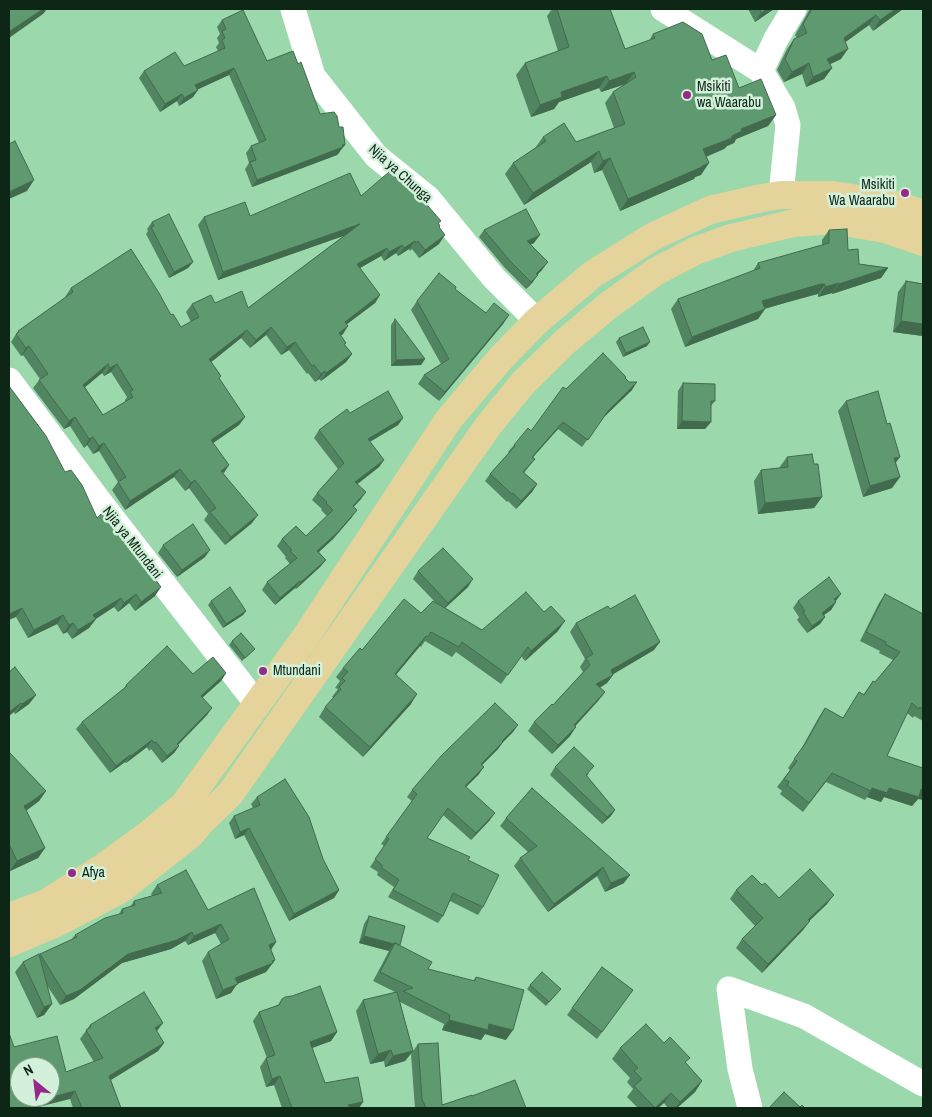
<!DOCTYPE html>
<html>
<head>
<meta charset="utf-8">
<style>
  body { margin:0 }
  #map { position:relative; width:932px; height:1117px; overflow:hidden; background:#9bd8ac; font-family:"Archivo Narrow",sans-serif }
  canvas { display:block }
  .frame { position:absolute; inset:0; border:10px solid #0d2616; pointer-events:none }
  .north { position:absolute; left:10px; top:1057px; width:50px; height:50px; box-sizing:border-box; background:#d3f1da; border:1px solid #84a08c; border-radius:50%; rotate:331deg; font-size:14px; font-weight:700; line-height:20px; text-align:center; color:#0d2616 }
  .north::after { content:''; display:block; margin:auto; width:18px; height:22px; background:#952889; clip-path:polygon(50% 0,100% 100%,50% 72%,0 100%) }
</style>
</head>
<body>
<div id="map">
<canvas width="932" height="1117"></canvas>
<div class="frame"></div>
<div class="north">N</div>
</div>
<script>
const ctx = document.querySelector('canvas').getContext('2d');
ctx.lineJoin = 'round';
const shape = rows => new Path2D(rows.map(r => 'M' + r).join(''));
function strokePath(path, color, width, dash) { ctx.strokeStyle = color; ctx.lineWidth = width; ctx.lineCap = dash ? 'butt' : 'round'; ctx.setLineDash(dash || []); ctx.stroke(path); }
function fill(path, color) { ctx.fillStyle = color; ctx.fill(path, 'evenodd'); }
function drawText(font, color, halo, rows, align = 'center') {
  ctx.font = font + ' "Archivo Narrow",sans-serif'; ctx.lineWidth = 5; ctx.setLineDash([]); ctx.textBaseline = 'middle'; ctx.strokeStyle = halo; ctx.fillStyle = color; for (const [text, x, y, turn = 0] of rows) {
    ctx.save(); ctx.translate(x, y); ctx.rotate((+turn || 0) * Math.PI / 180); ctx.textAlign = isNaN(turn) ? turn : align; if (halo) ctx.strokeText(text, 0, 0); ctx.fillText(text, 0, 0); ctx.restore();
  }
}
strokePath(shape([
  [293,9,313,76,376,156,428,198,494,278,537,321],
  [663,9,761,71],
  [781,195,788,125,783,108,761,71,776,39,794,9],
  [9,380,100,502,257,704],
  [750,1108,740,1069,729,989,804,1016,923,1084]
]), '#fff', 25);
strokePath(shape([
  [9,917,46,903,102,868,149,834,184,805,305,638,449,419,501,358,537,321,593,274,654,236,710,210,762,198,781,195,833,195,897,205,923,214],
  [9,943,56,923,121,889,190,835,201,822,230,794,488,426,523,383,566,341,609,305,655,272,695,251,731,238,794,223,833,220,885,229,923,242]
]), '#e4d39a', 28);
fill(shape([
  [552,9,610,9,625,49,649,41,653,34,712,60,739,88,776,115,768,126,736,139,734,143,727,146,724,149,706,157,701,175,695,177,694,179,620,211,602,170,594,173,591,162,524,205,505,174,513,163,535,148,543,137,576,142,614,128,605,103,613,92,625,84,601,92,599,88,559,102,554,109,531,117,516,75,525,63,558,51,547,16],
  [748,9,774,9,755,22],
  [810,9,903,9,873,31,869,25,845,42,841,59,830,64,832,68,824,79,806,87,802,74,784,82,777,70,787,49,794,39,797,38,795,35,806,16,808,12],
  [222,20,267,61,298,64,320,114,340,152,337,155,252,187,245,169,249,163,246,153,251,146,259,143,229,75,198,89,193,97,179,106,177,101,160,112,139,78,144,71,184,66,218,51,216,47,219,43,217,38,220,34,217,27],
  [361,196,439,224,440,226,439,228,439,244,419,258,412,249,410,251,409,249,398,256,396,253,384,261,381,256,360,268,380,295,375,303,347,324,343,334,341,335,345,345,352,354,346,362,321,381,319,379,315,382,308,373,307,374,289,350,281,355,266,335,250,348,241,338,211,362,219,378,245,417,239,425,213,443,223,473,252,523,225,545,204,520,208,514,189,488,185,491,174,477,125,510,112,490,118,482,99,451,93,454,87,445,84,448,70,426,64,429,33,388,40,379,23,355,21,356,11,342,18,331,66,298,65,297,71,288,171,315,181,327,191,322,186,312,192,304,215,303,248,308,345,235,218,280,198,225,204,217,250,216],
  [111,372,127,397,125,400,125,402,103,415,85,387,102,373,104,376],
  [152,222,193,262,188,268,169,278,146,234,148,231,147,229],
  [484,230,534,243,530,245,542,270,537,275,532,283,526,289,505,268,479,237],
  [829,230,848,250,859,264,888,268,881,278,832,294,832,293,818,297,818,294,814,294,765,309,758,319,685,347,671,309,678,299,753,271,758,263,822,245,822,240],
  [906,281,923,284,923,336,893,332,898,292],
  [455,289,486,313,509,315,503,324,439,401,418,384,424,375,441,364,411,310,417,301],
  [395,319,425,359,421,365,391,366,391,325],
  [619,338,647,346,623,357,616,342],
  [625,378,632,390,603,418,582,447,558,429,533,457,535,459,524,473,537,484,532,492,516,509,508,501,507,502,485,481,490,474,509,453,508,452,514,445,531,431,566,389],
  [683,383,715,401,711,406,711,422,705,429,677,429,678,391],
  [846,401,896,463,900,477,892,488,863,497,838,411],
  [350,413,403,418,398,425,370,442,384,460,379,467,357,484,361,499,354,506,352,517,333,539,319,552,326,560,320,567,296,589,295,588,275,605,262,590,267,582,290,564,285,558,286,557,277,546,282,539,306,536,327,516,321,510,322,509,312,500,317,493,338,469,314,438,319,430],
  [787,457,814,464,822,497,814,508,758,514,754,481,761,470,779,468],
  [65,472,97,518,155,596,135,611,129,603,118,612,114,607,96,619,89,628,72,639,67,632,63,634,57,624,28,638,16,617],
  [163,545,205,557,177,577,158,553],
  [418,571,468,587,445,608,482,630,558,631,525,661,521,656,501,684,456,652,452,657,425,641,421,647,420,646,396,675,411,704,363,757,319,717,325,707,334,698,332,697,338,689,335,688,340,681,336,677,343,668,362,650,421,613,437,604,413,579],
  [885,594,923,614,923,721,914,716,913,718,907,713,887,756,918,799,912,806,884,797,881,802,867,797,865,800,826,782,803,812,780,794,782,791,777,787,790,770,788,768,800,751,819,717,825,708,843,718,859,692,864,694,873,681,875,682,893,660,879,653,880,651,860,641,879,603],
  [211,601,246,611,243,615,223,628,208,605],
  [798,601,836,601,836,602,831,610,824,615,825,617,820,624,807,633,797,620,799,617,793,608],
  [610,609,654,650,613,674,613,675,607,683,600,688,605,692,598,701,575,726,570,736,552,754,528,731,534,722,553,705,583,672,580,667,585,659,570,632,576,623],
  [232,641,255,649,252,652,242,661,229,645],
  [9,672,36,695,29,704,15,714,14,712],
  [226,673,221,681,202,698,207,715,178,745,179,746,174,753,162,763,151,749,149,751,147,747,126,763,125,762,110,773,76,729,82,722,123,690,126,685,193,674],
  [513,732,503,742,498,749,482,765,479,774,466,787,490,820,471,840,443,815,427,838,468,860,483,907,478,915,450,901,443,916,438,923,388,897,394,887,377,875,378,872,370,867,384,846,381,844,412,801,407,797,412,790],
  [9,752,46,791,39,801,26,811,45,848,38,858,10,871,9,868],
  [555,767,589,773,587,776,615,810,610,817,602,824,550,775],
  [532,788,624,883,605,892,597,876,548,912,514,866,520,858,528,852,500,826,506,818],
  [257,797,323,859,339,890,334,898,289,921,244,835,235,839,229,823,234,816,253,808,251,804],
  [157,885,208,910,276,942,271,950,275,960,266,972,237,984,231,993,216,999,202,961,208,952,221,944,215,933,188,945,185,941,171,949,122,963,74,999,60,1005,46,984,52,1004,44,1015,37,1018,15,972,23,962,39,956,40,954,71,940,75,935,119,914,122,909,130,907,134,901,152,896,151,894],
  [762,885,779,898,827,904,809,921,803,930,762,973,736,948,742,939,755,926,730,899,736,890],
  [369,916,400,946,428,969,473,981,476,977,506,1040,485,1034,481,1040,442,1030,444,1024,400,1002,413,1051,405,1061,385,1067,384,1061,370,1064,356,1011,363,1000,395,992,373,981,389,951,359,943,364,924],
  [602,967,633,990,597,1039,567,1015],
  [530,985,561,989,546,1006,527,989],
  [282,999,337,1032,331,1041,312,1048,325,1083,363,1102,359,1108,282,1108,274,1085,266,1087,260,1067,266,1058,267,1058,253,1021,259,1012,278,1005],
  [90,1025,157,1032,164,1043,158,1051,111,1080,121,1108,73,1108,70,1099,14,1047,66,1072,94,1062,80,1039],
  [664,1043,686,1063,702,1081,695,1092,677,1108,668,1108,664,1103,658,1108,638,1108,627,1097,633,1089,627,1082,630,1078,612,1059,620,1048],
  [418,1044,442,1105,472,1096,526,1108,415,1108,411,1054]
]), '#518460');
fill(shape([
  [43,9,47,9,43,14,9,38,9,33,10,31],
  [767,9,774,9,755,22,761,13],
  [896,9,903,9,873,31,880,20],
  [876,15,869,25,836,49,844,38],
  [848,49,841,59,820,69,827,59],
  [809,63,802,74,784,82,792,72],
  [234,68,229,75,190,93,195,85],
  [832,68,824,79,806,87,813,77],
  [634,72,626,84,601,92,609,81],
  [607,76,599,88,559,102,554,109,531,117,540,105,561,92],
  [198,90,193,97,179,106,184,98],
  [182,94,177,101,160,112,165,104],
  [776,115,768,126,736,139,734,143,727,146,724,149,695,161,703,149,732,136,741,129],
  [342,145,345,145,337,155,252,187,257,180],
  [599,151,591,162,524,205,533,193],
  [610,158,602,170,594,173,603,161],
  [709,163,701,175,695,177,694,179,620,211,628,199],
  [34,180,27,191,9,199,9,192],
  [360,224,355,232,218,280,223,272],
  [445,235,439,244,419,258,425,250],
  [540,235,534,243,522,249,527,241],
  [415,241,409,249,398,256,404,248],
  [402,245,396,253,384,261,389,252],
  [387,248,381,256,351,273,357,264],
  [193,262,188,268,169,278,174,272],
  [548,262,542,270,531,281,536,274],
  [888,268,881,278,832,294,839,284],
  [538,275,532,283,526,289,531,282],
  [839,283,832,293,818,297,825,287],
  [821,284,825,284,818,294,755,311,762,301],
  [380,295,375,303,339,330,345,322],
  [765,309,758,319,685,347,692,337],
  [509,315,503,324,439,401,445,392],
  [901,321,923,324,923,336,893,332],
  [348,326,343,334,333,341,339,333],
  [271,327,266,335,250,348,256,340],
  [247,330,241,338,204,368,209,359],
  [295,342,289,350,281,355,287,347],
  [650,342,647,346,623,357,626,353],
  [29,346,23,355,21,356,26,348],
  [352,354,346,362,321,381,326,373],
  [425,359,421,365,391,366,396,360],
  [108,364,102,373,78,393,83,385],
  [117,364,111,372,104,376,110,368],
  [325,371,319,379,315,382,321,374],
  [637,382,632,390,603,418,608,411],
  [75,417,70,426,64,429,69,421],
  [245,417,239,425,206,448,211,440],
  [403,418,398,425,362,446,368,439],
  [682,421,711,422,705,429,677,429],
  [563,422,558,429,527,464,532,457],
  [93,437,87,445,84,448,89,439],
  [104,443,99,451,93,454,99,446],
  [900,457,892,468,894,458],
  [384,460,379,467,350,490,355,482],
  [229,465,224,473,221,471],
  [180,469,174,477,125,510,130,501],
  [900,477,892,488,863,497,870,486],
  [195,480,189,488,185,491,191,483],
  [537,484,532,492,516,509,521,501],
  [366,492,361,499,348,513,353,506],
  [822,497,814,508,758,514,765,503],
  [357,510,352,517,333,539,312,558,317,551],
  [258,515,252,523,225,545,231,537],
  [210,550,205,557,177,577,182,570],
  [326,560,320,567,296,589,301,582],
  [473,579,468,587,443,610,448,603],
  [300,581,295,588,275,605,280,598],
  [161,587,155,596,135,611,141,602],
  [136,594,129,603,118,612,124,603],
  [841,594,836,601,834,599],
  [121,598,114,607,87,624,93,615],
  [836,602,831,610,817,620,822,613],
  [22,608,16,617,9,620,9,614],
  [246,611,243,615,223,628,226,624],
  [63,615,57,624,28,638,34,630],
  [825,617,820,624,807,633,812,626],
  [96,619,89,628,72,639,78,630],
  [565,621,558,631,525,661,531,651],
  [73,623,67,632,63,634,69,625],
  [426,636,420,646,388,684,395,674],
  [660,642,654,650,605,679,611,670],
  [226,673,221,681,195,704,201,696],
  [613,675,607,683,590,693,596,684],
  [605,692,598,701,568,734,574,725],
  [417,694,411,704,363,757,370,747],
  [36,695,29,704,15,714,22,704],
  [21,703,14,712,9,716,9,712],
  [212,708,207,715,172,751,177,744],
  [518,725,513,732,497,748,502,741],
  [576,727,570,736,552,754,558,745],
  [152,740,147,747,126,763,131,756],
  [503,742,498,749,476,771,481,764],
  [179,746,174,753,162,763,167,756],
  [130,755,125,762,110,773,116,766],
  [484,767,479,774,460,793,465,786],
  [872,788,889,788,921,789,923,790,923,800,918,799,912,806,884,797,881,802,867,797],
  [46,791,39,801,24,812,24,806],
  [615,810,610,817,602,824,607,817],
  [495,813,490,820,471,840,476,833],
  [249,828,244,835,235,839,240,832],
  [45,848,38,858,10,871,17,861],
  [603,867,597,876,548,912,554,904],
  [630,875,624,883,605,892,611,883],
  [339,890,334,898,289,921,294,914],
  [834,895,827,904,801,929,808,920],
  [810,921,803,930,762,973,768,964],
  [221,924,215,933,188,945,194,936],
  [192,932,185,941,171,949,122,963,74,999,60,1005,66,996,128,954],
  [364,936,394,944,389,951,359,943],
  [276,942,270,951,269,945],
  [275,960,266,972,237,984,231,993,216,999,223,990,235,978],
  [52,1004,44,1015,37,1018,44,1007],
  [449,1020,489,1024,513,1030,506,1040,485,1034,481,1040,442,1030],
  [163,1023,157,1031,149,1037,155,1028],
  [337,1032,331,1041,304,1051,310,1042],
  [164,1043,158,1051,104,1084,109,1076],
  [391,1050,384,1061,370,1064,378,1054],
  [413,1051,405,1061,385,1067,393,1056],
  [280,1076,274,1085,266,1087,272,1079],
  [702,1081,695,1092,677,1108,675,1108,680,1102],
  [75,1091,70,1099,34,1108,36,1101],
  [671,1093,664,1103,658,1108,655,1108],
  [363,1102,359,1108,346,1108,348,1105]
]), '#426b4e');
const building = shape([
  [9,9,43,9,10,31,9,29,9,9],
  [557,9,610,9,625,49,655,38,653,34,683,22,702,34,712,60,726,55,739,88,761,79,776,115,741,129,742,131,732,136,732,138,703,149,709,163,702,166,702,167,628,199,610,158,603,161,599,151,533,193,513,163,546,141,543,137,564,123,576,142,625,124,613,92,636,77,634,72,609,81,607,76,561,92,562,97,540,105,525,63,569,47,557,9],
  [760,9,767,9,761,13,760,9],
  [812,9,896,9,880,20,876,15,844,38,848,49,827,59,832,68,813,77,809,63,792,72,785,59,794,39,807,33,803,24,812,9],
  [243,10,267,61,293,51,298,64,301,62,320,114,334,112,337,116,339,127,343,127,345,145,342,145,343,147,257,180,250,162,256,160,251,146,266,140,234,68,195,85,198,90,184,98,182,94,165,104,144,71,175,52,184,66,225,48,222,40,225,38,222,31,226,29,222,20,243,10],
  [15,141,34,180,9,192,9,144,15,141],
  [389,172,421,198,441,221,438,223,440,226,439,227,445,235,425,250,418,241,416,243,415,241,404,248,402,245,389,252,387,248,357,264,380,295,345,322,348,326,339,333,346,343,344,344,352,354,326,373,325,371,321,374,314,365,312,366,295,342,287,347,271,327,256,340,247,330,209,359,221,376,219,378,245,417,211,440,229,465,221,471,258,515,231,537,210,512,216,508,195,480,191,483,180,469,130,501,118,482,126,477,104,443,99,446,93,437,89,439,75,417,69,421,39,380,48,374,29,346,26,348,16,334,19,332,18,331,73,292,71,288,131,249,159,293,171,315,173,314,181,327,199,317,192,304,211,295,215,303,242,291,248,308,360,224,223,272,204,217,245,202,250,216,350,173,361,196,389,172],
  [108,364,110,368,117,364,133,390,130,392,133,397,103,415,83,385,108,364],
  [526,209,540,235,527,241,548,262,536,274,538,275,531,282,510,261,484,230,526,209],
  [169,214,193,262,174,272,151,227,154,226,152,222,169,214],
  [847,229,848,250,858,249,859,264,888,268,839,284,839,283,825,287,825,284,821,284,762,301,765,309,692,337,678,299,760,268,758,263,829,243,829,230,847,229],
  [439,273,456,287,455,289,486,313,494,303,509,315,445,392,424,375,449,359,417,301,439,273],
  [906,281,923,284,923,324,901,321,906,281],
  [395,319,425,359,396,360,395,319],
  [643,327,650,342,626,353,619,338,643,327],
  [603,353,626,377,625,378,629,382,637,382,608,411,588,440,563,422,532,457,535,459,523,472,537,484,521,501,513,493,512,494,490,474,515,446,514,445,528,428,531,431,563,387,566,389,603,353],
  [683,383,715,384,715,401,711,401,711,422,682,421,683,383],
  [9,386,46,436,65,472,71,470,82,485,97,518,103,512,161,587,141,602,136,594,124,603,121,598,93,615,96,619,78,630,73,623,69,625,63,615,34,630,22,608,9,614,9,386],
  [388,391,403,418,368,439,384,460,355,482,366,492,353,506,357,510,338,532,317,551,326,560,301,582,300,581,280,598,267,582,297,558,290,551,292,550,282,539,296,526,306,536,333,510,326,503,327,502,317,493,344,463,319,430,347,409,350,413,388,391],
  [878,391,887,424,890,423,900,457,894,458,900,477,870,486,846,401,878,391],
  [812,454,814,464,818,464,822,497,765,503,761,470,788,467,787,457,812,454],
  [193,524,210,550,182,570,163,545,193,524],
  [443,548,473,579,448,603,418,571,443,548],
  [829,577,841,594,834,599,836,602,822,613,825,617,812,626,803,612,805,611,798,601,829,577],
  [230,587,246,611,226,624,211,601,230,587],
  [526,592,544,612,551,606,565,621,531,651,528,647,508,675,462,642,459,647,431,632,428,637,426,636,395,674,417,694,370,747,325,707,341,689,339,687,345,681,342,678,348,672,343,668,360,648,362,650,404,599,421,613,433,601,482,630,526,592],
  [885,594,923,614,923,709,920,707,919,709,912,703,887,756,923,768,923,790,921,789,919,797,889,788,887,793,872,788,871,791,832,773,809,803,787,785,789,782,784,779,797,761,794,759,805,744,825,708,843,718,859,692,864,695,873,681,875,682,900,652,885,644,886,642,866,632,885,594],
  [635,595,660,642,611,670,613,675,596,684,605,692,574,725,576,727,558,745,534,722,552,704,553,705,590,665,586,658,593,654,576,623,608,606,610,609,635,595],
  [241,633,255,649,245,658,232,641,241,633],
  [167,646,193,674,213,657,226,673,201,696,212,708,177,744,179,746,167,756,156,742,154,743,152,740,131,756,130,755,116,766,82,722,127,686,126,685,167,646],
  [15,667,36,695,22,704,21,703,9,712,9,672,15,667],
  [495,703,518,725,502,741,503,742,481,764,484,767,465,786,495,813,476,833,448,808,427,838,470,857,468,860,499,875,483,907,453,893,443,916,393,890,399,880,382,868,382,865,375,859,389,839,386,837,417,794,412,790,441,756,495,703],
  [574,747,594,766,586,775,615,810,607,817,555,767,574,747],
  [9,752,46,791,31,802,24,806,45,848,17,861,9,844,9,752],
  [285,779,309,817,323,859,339,890,294,914,249,828,240,832,234,816,260,805,257,797,285,779],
  [532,788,630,875,611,883,603,867,554,904,520,858,537,846,506,818,532,788],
  [810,869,834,895,808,920,810,921,768,964,742,939,763,918,736,890,752,875,762,885,765,883,779,898,810,869],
  [186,870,208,910,254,888,276,942,269,945,275,960,272,961,273,963,235,978,238,984,223,990,208,952,229,939,221,924,194,936,192,932,177,940,128,954,80,990,66,996,40,954,77,937,75,935,105,918,123,913,122,909,135,905,134,901,162,893,157,885,186,870],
  [369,916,405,926,400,945,395,943,394,944,364,936,369,916],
  [395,943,432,962,428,969,475,981,476,977,524,990,513,1030,489,1024,488,1030,449,1020,450,1015,403,991,413,988,380,972,395,943],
  [39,954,52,1004,44,1007,23,962,39,954],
  [602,967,633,990,602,1032,572,1008,602,967],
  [542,972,561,989,549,1002,530,985,542,972],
  [320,986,337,1032,310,1042,325,1083,358,1077,363,1102,348,1105,350,1108,292,1108,280,1076,272,1079,266,1058,275,1055,259,1012,279,1005,282,999,285,997,292,996,320,986],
  [144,992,163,1023,155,1028,164,1043,109,1076,121,1108,82,1108,75,1091,36,1101,38,1108,9,1108,9,1033,14,1047,57,1036,66,1072,103,1058,86,1030,91,1027,90,1025,144,992],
  [20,1067,50,1067,50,1097,20,1097,20,1067],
  [397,992,413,1051,393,1056,391,1050,378,1054,363,1000,397,992],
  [646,1024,664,1043,670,1037,690,1058,685,1062,702,1081,680,1102,671,1093,655,1108,634,1086,642,1079,634,1071,638,1068,620,1048,646,1024],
  [438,1043,442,1105,472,1095,472,1096,515,1080,526,1108,426,1108,422,1099,418,1044,438,1043],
  [784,1092,800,1107,802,1105,805,1108,769,1108,784,1092]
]);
fill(building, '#5e9970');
strokePath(building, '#426b4e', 1);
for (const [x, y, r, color] of [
  [687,95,5,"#952889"],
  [905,193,5,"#952889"],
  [263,671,5,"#952889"],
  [72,873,5,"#952889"]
]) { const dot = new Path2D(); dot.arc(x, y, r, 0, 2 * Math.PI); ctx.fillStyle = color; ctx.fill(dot); strokePath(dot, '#d3f1da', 2); }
drawText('14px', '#0d2616', '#d3f1da', [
  ["Msikiti",697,87],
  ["wa Waarabu",697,103],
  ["Msikiti",895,185,"right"],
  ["Wa Waarabu",895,201,"right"],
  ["Mtundani",273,671],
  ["Afya",82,873]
], 'left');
drawText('14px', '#0d2616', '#d3f1da', [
  ["Njia ya Chunga",400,174,42],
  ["Njia ya Mtundani",132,543,52]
]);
</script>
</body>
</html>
